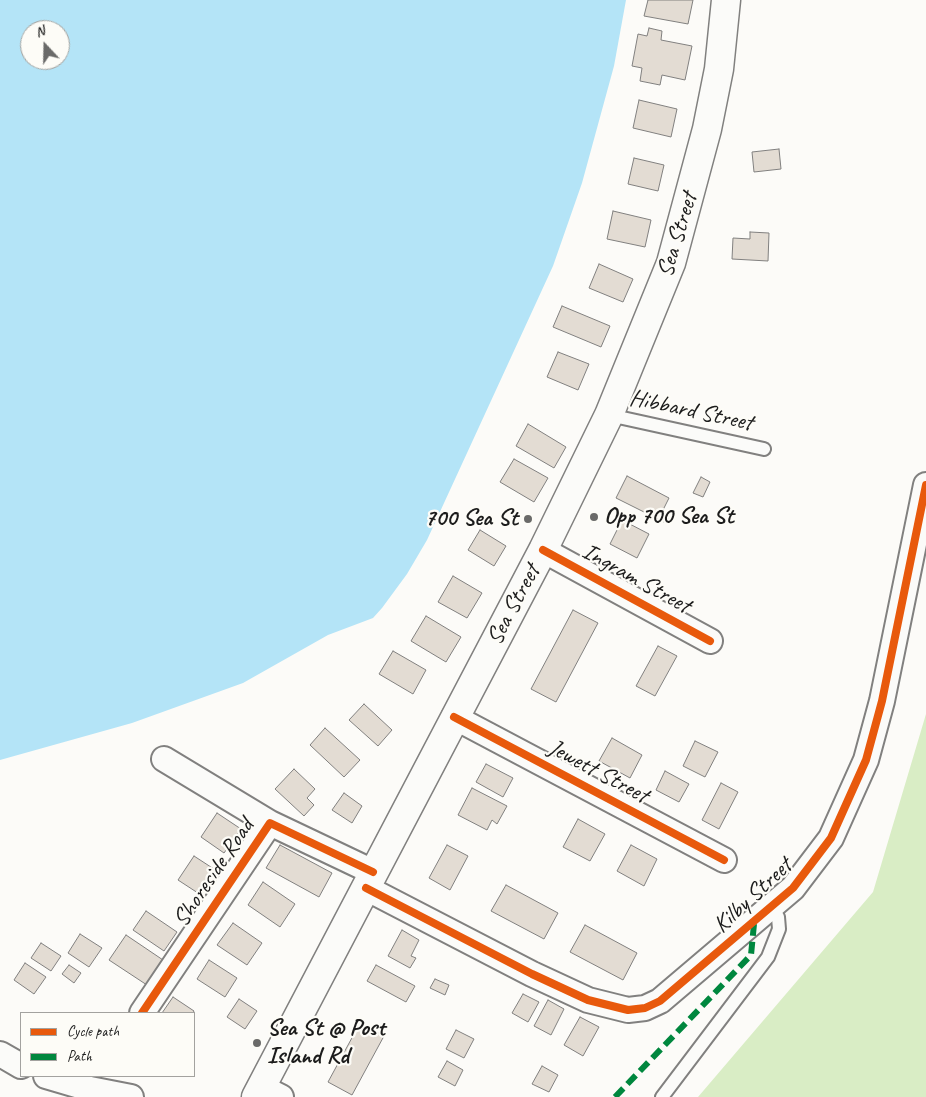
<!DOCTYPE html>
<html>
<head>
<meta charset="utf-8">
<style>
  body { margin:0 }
  #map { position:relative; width:926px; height:1097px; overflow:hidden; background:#fcfbf8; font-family:Caveat,sans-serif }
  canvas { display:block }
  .legend { position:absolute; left:20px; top:1012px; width:175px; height:65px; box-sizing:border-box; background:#fdfcf7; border:1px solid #a3a29f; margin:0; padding:6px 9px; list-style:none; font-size:15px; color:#1c1c1c }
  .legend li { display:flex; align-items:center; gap:10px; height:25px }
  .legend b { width:25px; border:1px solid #a3a29f }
  .north { position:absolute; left:20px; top:20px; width:50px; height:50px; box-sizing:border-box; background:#fdfcf7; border:1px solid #a3a29f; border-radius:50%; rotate:339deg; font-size:14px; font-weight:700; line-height:20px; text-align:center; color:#1c1c1c }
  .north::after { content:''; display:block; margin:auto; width:18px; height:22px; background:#6a6a69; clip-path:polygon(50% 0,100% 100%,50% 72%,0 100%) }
</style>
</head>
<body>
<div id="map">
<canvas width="926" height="1097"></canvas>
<ul class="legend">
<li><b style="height:6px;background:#e8590c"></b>Cycle path</li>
<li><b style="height:6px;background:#00873e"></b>Path</li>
</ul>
<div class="north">N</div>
</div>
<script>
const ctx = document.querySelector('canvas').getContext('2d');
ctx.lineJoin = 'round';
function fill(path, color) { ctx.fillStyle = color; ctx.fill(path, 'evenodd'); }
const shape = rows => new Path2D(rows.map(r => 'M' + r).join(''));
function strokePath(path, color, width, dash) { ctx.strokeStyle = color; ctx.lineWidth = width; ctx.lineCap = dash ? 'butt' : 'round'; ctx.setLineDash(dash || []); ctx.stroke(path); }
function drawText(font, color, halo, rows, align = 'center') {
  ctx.font = font + ' Caveat,sans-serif'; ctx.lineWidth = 4.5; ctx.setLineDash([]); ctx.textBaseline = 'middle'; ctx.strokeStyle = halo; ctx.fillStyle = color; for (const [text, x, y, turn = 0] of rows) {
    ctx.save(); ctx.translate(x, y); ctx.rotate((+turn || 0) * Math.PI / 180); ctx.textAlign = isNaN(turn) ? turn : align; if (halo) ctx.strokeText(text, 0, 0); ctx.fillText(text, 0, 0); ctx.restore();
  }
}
fill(shape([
  [926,714,926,1097,698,1097,873,892]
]), '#d9edc5');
fill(shape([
  [0,0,626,0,614,66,582,183,553,266,427,540,407,574,382,608,373,618,328,635,243,683,132,723,0,760],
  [30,30,60,30,60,60,30,60]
]), '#b4e4f7');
const building = shape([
  [648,0,693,0,688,24,644,16,648,0],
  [649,28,662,31,661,40,692,46,685,80,662,75,660,85,640,81,642,68,632,66,638,34,647,36,649,28],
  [639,100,677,109,671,137,633,128,639,100],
  [779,149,781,169,754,172,752,152,779,149],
  [634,158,664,165,658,191,628,184,634,158],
  [613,211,651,220,645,247,607,239,613,211],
  [750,232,769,233,768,261,732,259,733,238,750,239,750,232],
  [599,264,633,279,623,302,589,288,599,264],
  [562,306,610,326,601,347,553,327,562,306],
  [558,352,589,364,578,390,547,377,558,352],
  [528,424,566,447,554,468,516,446,528,424],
  [514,459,548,478,534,502,500,482,514,459],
  [627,476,669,498,663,510,670,514,666,523,616,498,627,476],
  [701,477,710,482,703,497,693,493,701,477],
  [622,520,649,534,637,558,610,544,622,520],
  [480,530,506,546,494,566,468,550,480,530],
  [453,576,482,593,467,618,438,602,453,576],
  [573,610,598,623,556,702,531,689,573,610],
  [426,616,461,637,446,662,411,641,426,616],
  [658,646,677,656,655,696,636,686,658,646],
  [393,651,426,670,413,694,379,674,393,651],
  [364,704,392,730,378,746,349,720,364,704],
  [325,728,360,760,344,777,310,745,325,728],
  [612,738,642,755,630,778,599,761,612,738],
  [695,741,718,752,705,777,683,766,695,741],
  [486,764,513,778,503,797,476,782,486,764],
  [294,769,315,789,307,798,314,805,304,816,275,789,294,769],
  [665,771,689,784,679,802,656,790,665,771],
  [721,783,738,792,719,829,702,820,721,783],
  [472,788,507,806,497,824,492,820,487,830,458,815,472,788],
  [344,793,362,806,352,823,332,810,344,793],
  [217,813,241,829,224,853,201,837,217,813],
  [578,819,605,834,590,861,563,847,578,819],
  [280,845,332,873,319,897,266,868,280,845],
  [447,845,468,856,450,890,429,878,447,845],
  [631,845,657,859,644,886,617,871,631,845],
  [194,856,217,871,201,895,178,880,194,856],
  [263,882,295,904,280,927,248,905,263,882],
  [506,885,558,913,544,939,491,911,506,885],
  [146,911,177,932,164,951,133,930,146,911],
  [233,923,262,943,247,965,217,945,233,923],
  [585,925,637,953,623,980,570,952,585,925],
  [402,930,419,940,411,956,416,958,410,968,388,956,402,930],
  [80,934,102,948,89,967,68,953,80,934],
  [126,935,166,962,150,987,109,960,126,935],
  [41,943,61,956,51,971,31,958,41,943],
  [209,960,237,978,225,997,197,979,209,960],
  [25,963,46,977,34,994,14,980,25,963],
  [69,965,81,973,74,983,62,974,69,965],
  [376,965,415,986,406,1002,367,981,376,965],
  [435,979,449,985,445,995,430,988,435,979],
  [523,994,539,1002,528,1022,512,1013,523,994],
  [173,997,194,1011,193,1013,162,1013,173,997],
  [239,999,257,1011,245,1029,227,1017,239,999],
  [548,1000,564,1009,551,1035,534,1026,548,1000],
  [580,1017,599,1027,583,1056,564,1045,580,1017],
  [360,1023,384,1036,352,1095,328,1082,360,1023],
  [456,1030,474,1039,464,1058,446,1049,456,1030],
  [447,1061,463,1070,455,1086,438,1077,447,1061],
  [542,1066,558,1075,549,1092,532,1084,542,1066]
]);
fill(building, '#e3dcd3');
strokePath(building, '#81807f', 1);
const lane = shape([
  [609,415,764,449],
  [662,1097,768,957,779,929,778,917,772,907]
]);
const street = shape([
  [543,550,710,641],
  [454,717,724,860],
  [164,759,270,823],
  [366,888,532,974,588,1000,628,1010,645,1008,660,1001,793,888,831,838,866,760,882,701,926,485],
  [142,1013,270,823,373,872],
  [0,1054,21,1066],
  [46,1076,90,1089,131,1097],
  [261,1087,281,1097]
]);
const secondary = shape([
  [256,1097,543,550,609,415,671,263,707,129,719,69,726,0]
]);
strokePath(lane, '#81807f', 16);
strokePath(street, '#81807f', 28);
strokePath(secondary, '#81807f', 31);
strokePath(lane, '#fbfbf9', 12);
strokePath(street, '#fbfbf9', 24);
strokePath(secondary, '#fbfbf9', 28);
strokePath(shape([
  [615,1097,751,955,754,924]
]), '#00873e', 6, [12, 6]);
strokePath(shape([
  [543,550,710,641],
  [454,717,724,860],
  [366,888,532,974,588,1000,628,1010,645,1008,660,1001,793,888,831,838,866,760,882,701,926,485],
  [142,1013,270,823,373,872]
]), '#e8590c', 8);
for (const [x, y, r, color] of [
  [594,517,5,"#6a6a69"],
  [528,519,5,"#6a6a69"],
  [257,1043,5,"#6a6a69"]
]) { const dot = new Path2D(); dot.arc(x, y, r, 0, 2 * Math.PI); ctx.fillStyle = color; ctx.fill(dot); strokePath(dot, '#fdfcf7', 2); }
drawText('24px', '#1c1c1c', '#fdfcf7', [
  ["Sea Street",678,235,-73],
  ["Hibbard Street",691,411,12],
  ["Ingram Street",636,579,29],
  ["Sea Street",514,605,-62],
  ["Jewett Street",598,772,28],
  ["Shoreside Road",214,873,-56],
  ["Kilby Street",753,896,-43]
]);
drawText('bold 24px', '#1c1c1c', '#fdfcf7', [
  ["Opp 700 Sea St",604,517],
  ["700 Sea St",518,519,"right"],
  ["Sea St @ Post",267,1029],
  ["Island Rd",267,1057]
], 'left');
</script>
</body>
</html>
